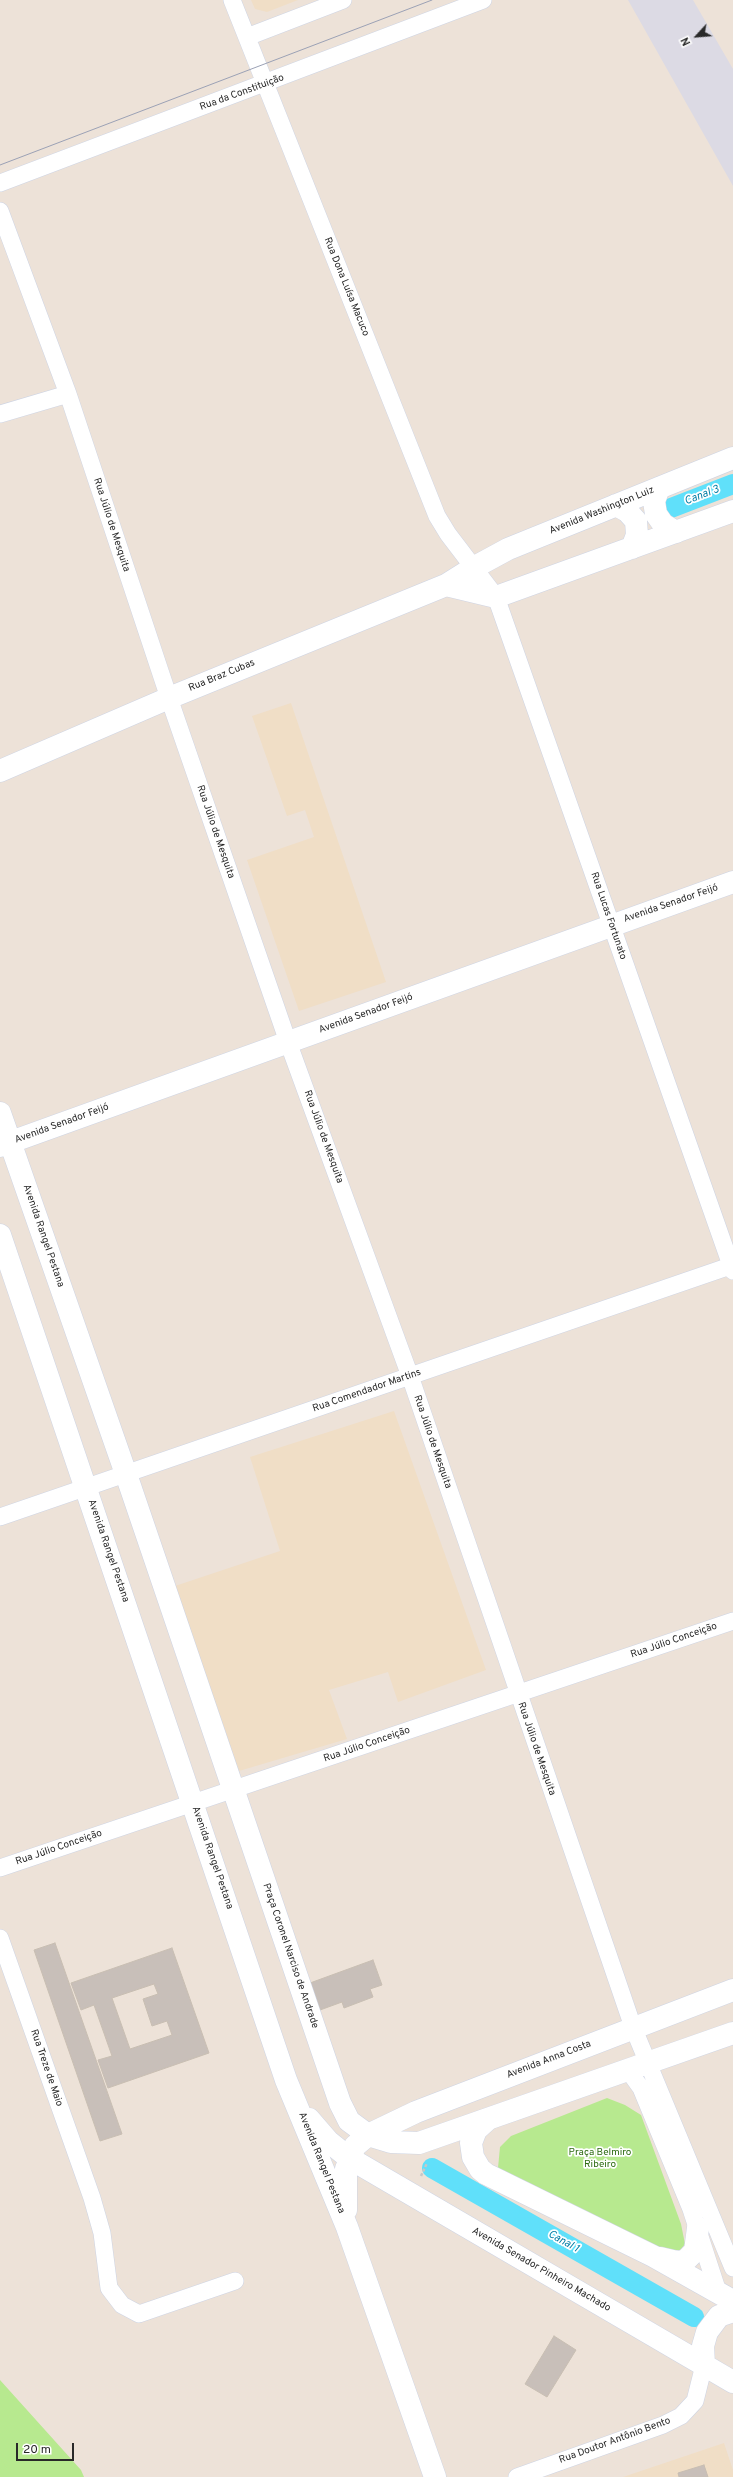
<!DOCTYPE html>
<html>
<head>
<meta charset="utf-8">
<style>
  body { margin:0 }
  #map { position:relative; width:733px; height:2477px; overflow:hidden; background:#ede2d8; font-family:Overpass,sans-serif }
  canvas { display:block }
  .north { position:absolute; left:677px; top:16px; width:40px; height:40px; -webkit-text-stroke:3px #fff; paint-order:stroke; rotate:244deg; font-size:11px; font-weight:700; line-height:16px; text-align:center; color:#292929 }
  .north::after { content:''; display:block; margin:auto; width:14px; height:18px; background:#292929; clip-path:polygon(50% 0,100% 100%,50% 72%,0 100%) }
  .scale { position:absolute; left:16px; top:2443px; width:58px; height:18px; box-sizing:border-box; border:2px solid #292929; border-top:0; padding-left:5px; font-size:12px; line-height:14px; white-space:nowrap; color:#292929; -webkit-text-stroke:3px #fff; paint-order:stroke }
</style>
</head>
<body>
<div id="map">
<canvas width="733" height="2477"></canvas>
<div class="north">N</div>
<div class="scale">20 m</div>
</div>
<script>
const ctx = document.querySelector('canvas').getContext('2d');
ctx.lineJoin = 'round';
function fill(path, color) { ctx.fillStyle = color; ctx.fill(path, 'evenodd'); }
const shape = rows => new Path2D(rows.map(r => 'M' + r).join(''));
function strokePath(path, color, width, dash) { ctx.strokeStyle = color; ctx.lineWidth = width; ctx.lineCap = dash ? 'butt' : 'round'; ctx.setLineDash(dash || []); ctx.stroke(path); }
function drawText(font, color, halo, rows, align = 'center') {
  ctx.font = font + ' Overpass,sans-serif'; ctx.lineWidth = 3.5; ctx.setLineDash([]); ctx.textBaseline = 'middle'; ctx.strokeStyle = halo; ctx.fillStyle = color; for (const [text, x, y, turn = 0] of rows) {
    ctx.save(); ctx.translate(x, y); ctx.rotate((+turn || 0) * Math.PI / 180); ctx.textAlign = isNaN(turn) ? turn : align; if (halo) ctx.strokeText(text, 0, 0); ctx.fillText(text, 0, 0); ctx.restore();
  }
}
fill(shape([
  [628,0,693,0,733,69,733,186]
]), '#dcdae4');
fill(shape([
  [251,0,298,0,267,12,255,9],
  [291,703,386,982,299,1011,247,860,314,837,305,810,287,816,252,716],
  [394,1411,486,1670,398,1702,388,1672,329,1690,347,1739,239,1771,175,1586,280,1551,250,1457],
  [724,2443,733,2470,733,2477,623,2477]
]), '#f0dec6');
fill(shape([
  [607,2098,625,2105,641,2115,681,2224,685,2244,676,2256,498,2168,500,2147,511,2136],
  [0,2380,81,2470,84,2477,0,2477]
]), '#b7e98f');
strokePath(shape([
  [671,508,733,484],
  [432,2168,694,2317]
]), '#60e0fa', 20);
const building = shape([
  [55,1943,122,2134,100,2141,34,1950,55,1943],
  [172,1948,209,2053,108,2088,98,2060,112,2056,94,2005,81,2010,71,1983,172,1948],
  [154,1984,158,1994,143,1999,152,2026,167,2021,172,2035,130,2049,112,1998,154,1984],
  [373,1960,382,1985,370,1989,373,1997,344,2008,342,2002,320,2010,310,1983,373,1960],
  [554,2336,576,2350,547,2397,525,2384,554,2336],
  [704,2465,708,2477,679,2477,678,2473,704,2465]
]);
fill(building, '#c8bfb9');
strokePath(building, '#c8beb2', 1);
const minor = shape([
  [232,0,437,516,448,534,496,597,733,1271],
  [247,37,343,0],
  [0,183,483,0],
  [0,211,68,394,169,698,288,1042,410,1376,633,2027,733,2268],
  [0,414,68,394],
  [0,1517,733,1265],
  [0,1868,733,1621],
  [0,1938,92,2198,102,2233,109,2288,122,2305,139,2314,235,2281],
  [628,2070,641,2088,691,2209,718,2292],
  [517,2477,663,2425,681,2416,695,2401,704,2365]
]);
const secondary = shape([
  [659,488,654,501,656,514,663,524,676,532],
  [616,505,627,511,636,521,637,535,632,548],
  [446,585,496,597,733,511],
  [0,771,169,698,446,585,473,568,508,549,733,458],
  [0,1113,126,1474,340,2103,349,2121,368,2135,391,2142,419,2143,733,2033],
  [0,1146,733,882],
  [0,1235,286,2080,347,2227,435,2477],
  [309,2119,328,2141,349,2158,733,2382],
  [487,2120,476,2130,471,2143,473,2157,480,2169,486,2174,653,2256,733,2301],
  [346,2210,346,2169,355,2146,368,2135,416,2112,733,1990],
  [660,2258,677,2262,685,2261,695,2251,698,2228],
  [704,2365,703,2346,707,2332,719,2316,733,2311]
]);
strokePath(minor, '#ced4e3', 18);
strokePath(secondary, '#ced4e3', 23);
strokePath(shape([
  [421,2176,427,2163]
]), '#c7c7c7', 2.5, [3, 2]);
strokePath(minor, '#fff', 17);
strokePath(secondary, '#fff', 22);
strokePath(shape([
  [0,165,432,0]
]), '#9ba1b5', 1);
drawText('10px', '#292929', '#fff', [
  ["Rua da Constituição",242,93,-20],
  ["Rua Dona Luísa Macuco",346,287,68],
  ["Avenida Washington Luiz",602,511,-22],
  ["Rua Júlio de Mesquita",111,525,72],
  ["Rua Braz Cubas",222,676,-22],
  ["Rua Júlio de Mesquita",215,832,71],
  ["Avenida Senador Feijó",671,904,-19],
  ["Rua Lucas Fortunato",608,916,71],
  ["Avenida Senador Feijó",366,1014,-20],
  ["Avenida Senador Feijó",62,1124,-20],
  ["Rua Júlio de Mesquita",323,1137,70],
  ["Avenida Rangel Pestana",43,1236,71],
  ["Rua Comendador Martins",367,1391,-19],
  ["Rua Júlio de Mesquita",432,1442,71],
  ["Avenida Rangel Pestana",108,1551,71],
  ["Rua Júlio Conceição",674,1641,-19],
  ["Rua Júlio Conceição",367,1745,-19],
  ["Rua Júlio de Mesquita",536,1749,71],
  ["Rua Júlio Conceição",59,1848,-19],
  ["Avenida Rangel Pestana",212,1858,71],
  ["Praça Coronel Narciso de Andrade",290,1956,71],
  ["Avenida Anna Costa",549,2060,-21],
  ["Rua Treze de Maio",46,2068,71],
  ["Avenida Rangel Pestana",321,2163,68],
  ["Avenida Senador Pinheiro Machado",541,2270,30],
  ["Rua Doutor Antônio Bento",615,2441,-20]
]);
drawText('10px', '#2e6c12', '#fff', [
  ["Praça Belmiro",600,2153],
  ["Ribeiro",600,2165]
]);
drawText('italic 11px', '#007da5', '#fff', [
  ["Canal 3",702,496,-21],
  ["Canal 1",563,2242,29]
]);
</script>
</body>
</html>
